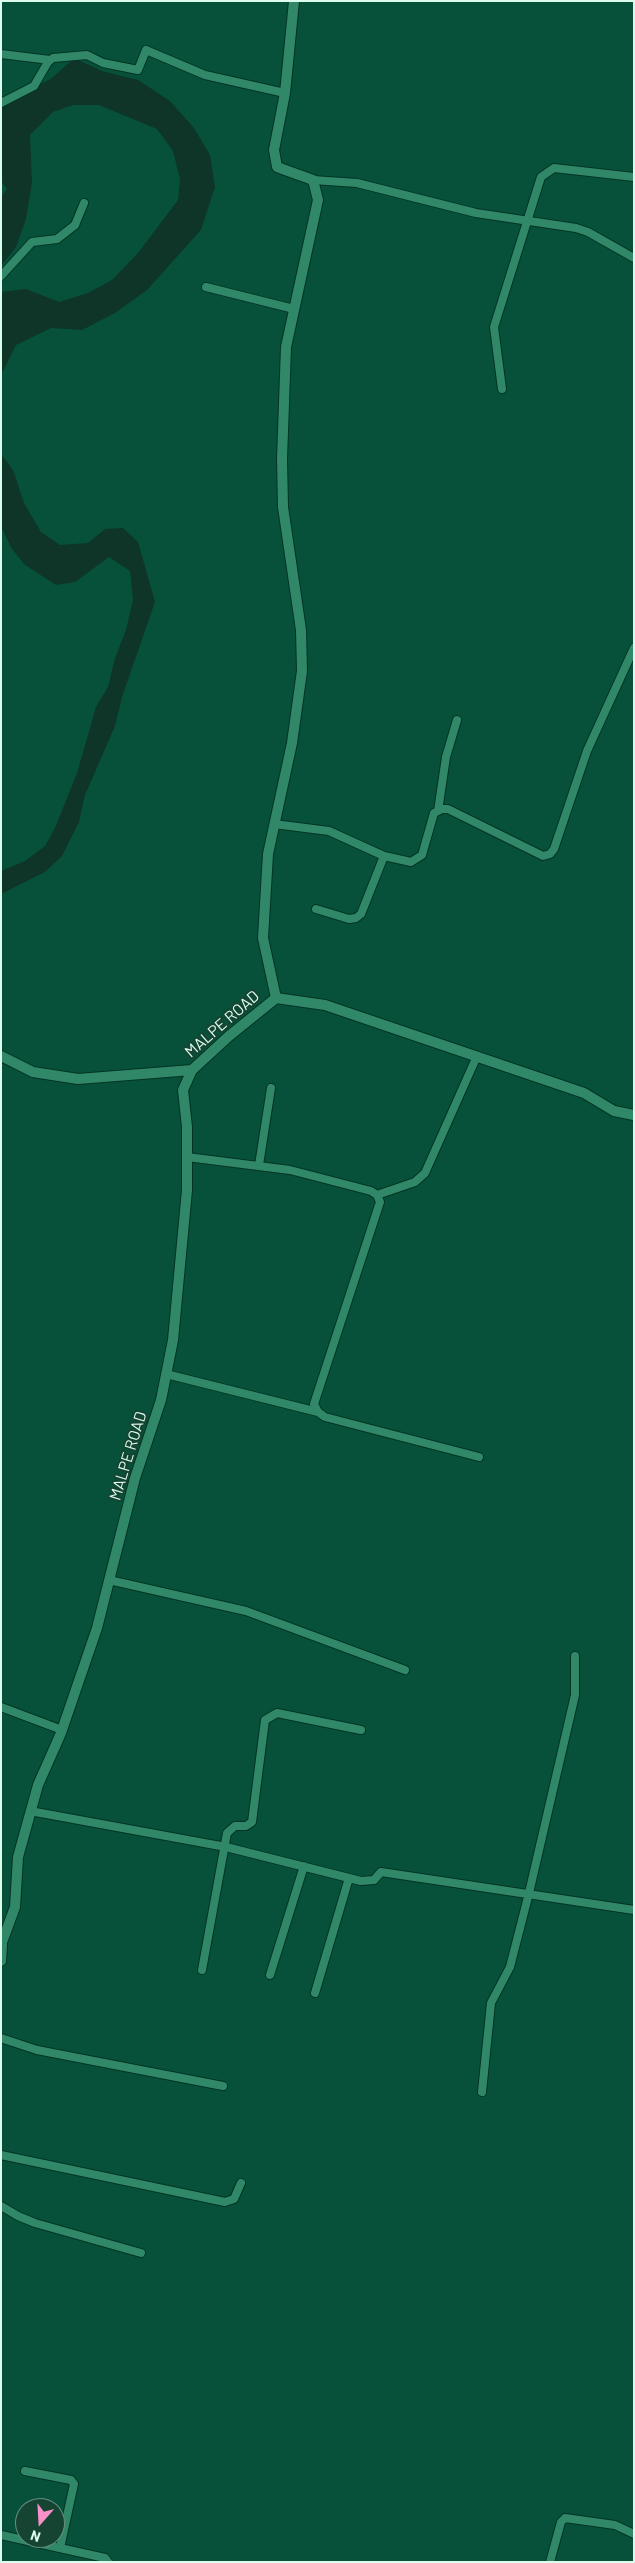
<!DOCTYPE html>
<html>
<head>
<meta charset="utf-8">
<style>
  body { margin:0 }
  #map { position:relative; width:635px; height:2563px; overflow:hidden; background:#07513b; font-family:Barlow,sans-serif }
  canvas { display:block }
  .frame { position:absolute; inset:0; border:2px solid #ddfdee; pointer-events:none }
  .north { position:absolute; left:15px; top:2498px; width:50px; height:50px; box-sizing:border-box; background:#164433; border:1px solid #668e7e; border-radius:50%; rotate:199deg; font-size:14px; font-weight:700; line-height:20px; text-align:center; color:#ddfdee }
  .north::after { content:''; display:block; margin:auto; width:18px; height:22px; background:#f890ca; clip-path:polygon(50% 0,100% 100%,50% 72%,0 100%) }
</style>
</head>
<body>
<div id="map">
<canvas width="635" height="2563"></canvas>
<div class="frame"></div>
<div class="north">N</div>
</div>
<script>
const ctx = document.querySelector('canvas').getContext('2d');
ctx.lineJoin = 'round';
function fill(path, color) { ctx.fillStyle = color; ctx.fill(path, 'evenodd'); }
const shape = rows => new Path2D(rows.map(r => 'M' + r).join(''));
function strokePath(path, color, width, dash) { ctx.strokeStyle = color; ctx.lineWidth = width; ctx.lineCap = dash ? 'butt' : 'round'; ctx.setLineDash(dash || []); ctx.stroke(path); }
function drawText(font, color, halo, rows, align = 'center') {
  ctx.font = font + ' Barlow,sans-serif'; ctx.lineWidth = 4; ctx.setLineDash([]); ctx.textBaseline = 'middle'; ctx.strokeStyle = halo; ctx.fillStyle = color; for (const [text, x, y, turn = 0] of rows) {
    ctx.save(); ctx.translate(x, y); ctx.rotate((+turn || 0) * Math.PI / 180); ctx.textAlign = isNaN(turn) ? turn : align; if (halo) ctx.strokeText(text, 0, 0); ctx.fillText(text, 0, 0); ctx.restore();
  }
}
fill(shape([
  [74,58,102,71,138,80,170,101,194,128,210,155,215,187,201,230,147,290,115,313,82,330,51,328,16,345,1,375,1,292,26,289,59,302,88,293,112,280,138,253,178,200,180,179,173,151,157,129,99,105,73,105,53,112,30,135,32,183,26,219,16,247,1,266,1,197,7,189,1,181,1,105,52,78],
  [1,454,13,470,24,503,41,532,60,545,88,543,105,529,123,528,138,542,155,602,122,697,115,726,85,795,79,822,62,856,45,872,1,894,1,871,25,861,45,846,55,828,77,773,96,707,108,687,115,658,126,630,133,600,130,571,109,557,75,582,56,585,25,565,12,549,1,527]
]), '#0e3527');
const minor = shape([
  [1,54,50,60],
  [1,103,34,86,48,62,53,58,87,55,103,63,138,70,146,50,205,75,285,93],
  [313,180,357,183,476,213,576,228,588,232,634,258],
  [1,276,32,242,57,239,75,225,84,203],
  [206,287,294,309],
  [502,389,494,327,541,177,554,168,634,177],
  [438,811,446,757,457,720],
  [274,824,329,831,384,856,411,862,422,855,434,813,442,809,448,809,543,856,550,854,554,849,587,751,634,648],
  [316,909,349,919,356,918,361,914,384,856],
  [187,1157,290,1170,371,1191,377,1195,380,1202,314,1404,318,1412,325,1417,479,1457],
  [259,1165,271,1088],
  [377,1195,415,1182,425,1173,477,1056],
  [166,1374,318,1412],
  [109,1580,246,1611,405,1670],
  [1,1707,62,1730],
  [30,1811,226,1847,361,1881,374,1880,381,1872,634,1910],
  [202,1970,227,1833,235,1826,246,1826,252,1822,265,1720,277,1713,361,1730],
  [270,1975,304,1866],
  [315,1993,349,1878],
  [1,2038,37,2050,223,2086],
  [482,2092,491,2003,510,1967,529,1893,575,1695,575,1656],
  [1,2155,225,2202,234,2199,241,2183],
  [1,2206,18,2216,35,2223,141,2253],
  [25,2471,71,2480,74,2484,60,2548],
  [1,2535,105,2558,108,2562],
  [550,2562,561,2522,565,2518,615,2525,634,2534]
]);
const tertiary = shape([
  [276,998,263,938,268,854,292,743,302,671,301,630,283,507,282,459,286,347,318,200,313,180,277,167,274,150,285,93,294,1],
  [276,998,325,1005,584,1093,614,1111,634,1115],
  [1,1056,33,1072,78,1079,192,1070],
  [1,1945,15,1907,18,1857,38,1785,61,1733,97,1628,135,1478,161,1400,173,1340,187,1190,187,1127,183,1090,192,1070,229,1036,276,998],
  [1,1961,2,1945]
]);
strokePath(minor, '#023424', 10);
strokePath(tertiary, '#023424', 12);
strokePath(minor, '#318869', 8);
strokePath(tertiary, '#318869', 10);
drawText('16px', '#ddfdee', '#164433', [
  ["MALPE ROAD",222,1024,-41],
  ["MALPE ROAD",128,1456,-73]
]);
</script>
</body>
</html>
